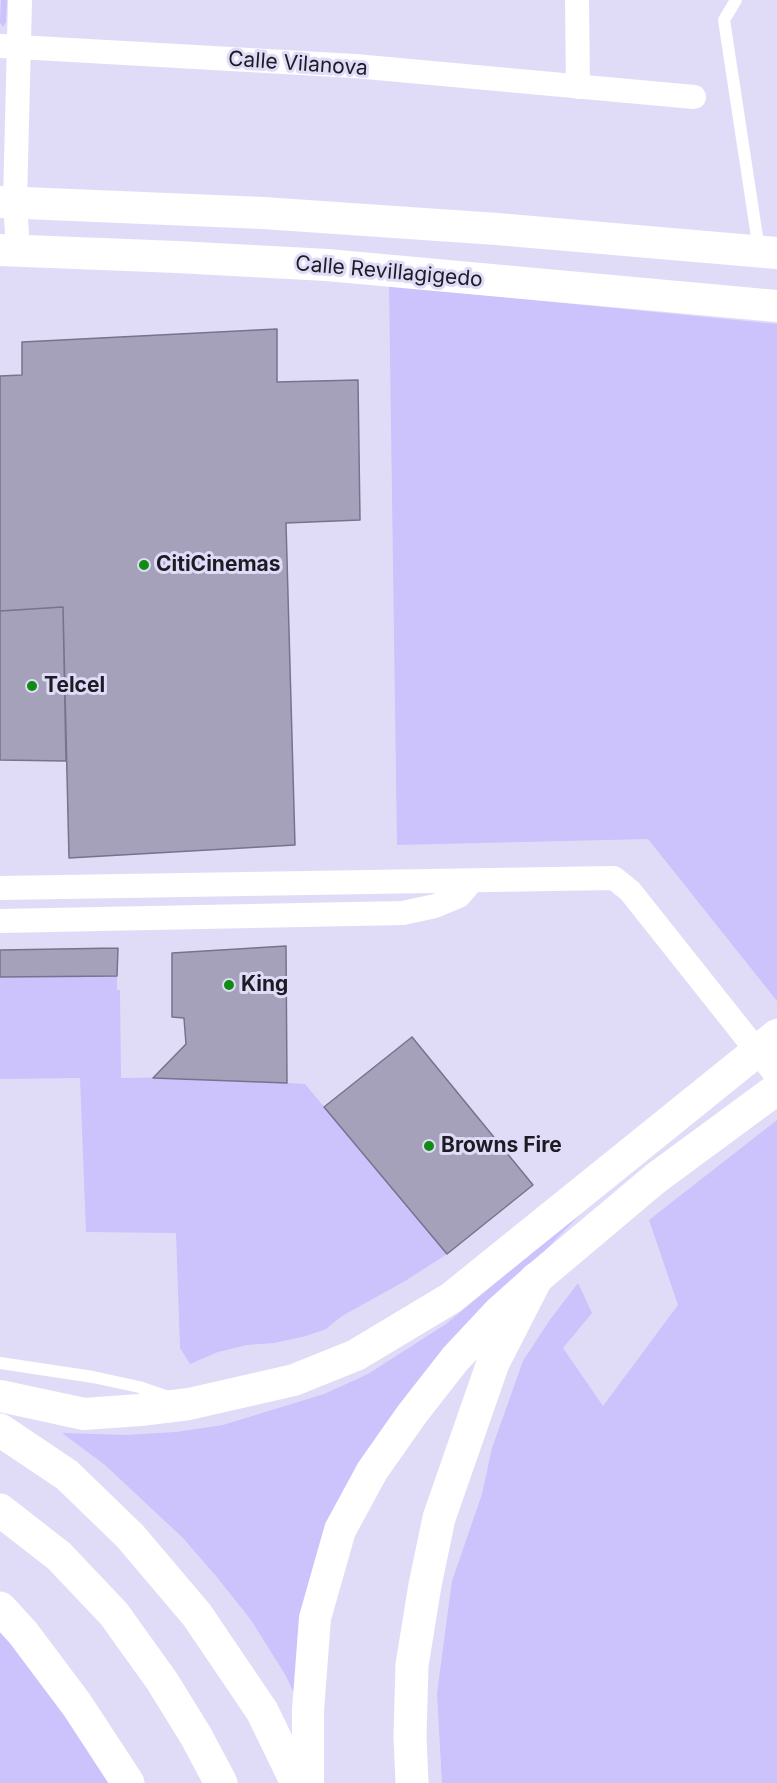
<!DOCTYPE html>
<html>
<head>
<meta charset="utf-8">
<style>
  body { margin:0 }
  canvas { display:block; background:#e0dcf8 }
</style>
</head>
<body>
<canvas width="777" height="1783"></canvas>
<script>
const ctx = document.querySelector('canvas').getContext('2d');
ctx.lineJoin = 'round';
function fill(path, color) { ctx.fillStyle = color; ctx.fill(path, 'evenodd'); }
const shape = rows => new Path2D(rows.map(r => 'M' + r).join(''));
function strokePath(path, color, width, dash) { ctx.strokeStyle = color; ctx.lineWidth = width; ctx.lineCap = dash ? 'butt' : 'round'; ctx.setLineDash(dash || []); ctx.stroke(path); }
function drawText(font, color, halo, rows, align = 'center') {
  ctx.font = font + ' Inter,sans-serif'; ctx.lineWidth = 6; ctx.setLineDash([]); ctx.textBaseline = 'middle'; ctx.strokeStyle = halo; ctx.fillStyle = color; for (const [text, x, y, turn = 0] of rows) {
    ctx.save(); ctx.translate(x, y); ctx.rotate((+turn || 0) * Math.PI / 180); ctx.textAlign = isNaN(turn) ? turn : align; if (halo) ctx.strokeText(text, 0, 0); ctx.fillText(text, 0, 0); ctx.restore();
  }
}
fill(shape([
  [1,0,7,0,6,22,3,27,0,23],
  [389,286,777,324,777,1001,648,839,397,845],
  [117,976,117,990,120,990,121,1078,190,1077,305,1084,447,1254,405,1281,342,1316,326,1329,306,1336,274,1343,247,1345,218,1352,190,1364,180,1348,176,1233,86,1232,80,1078,0,1079,0,977],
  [777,1120,777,1783,442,1783,437,1693,452,1581,482,1494,492,1448,523,1361,549,1321,578,1283,592,1313,563,1348,603,1406,678,1305,649,1220],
  [587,1207,458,1341,344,1508,307,1721,286,1676,251,1620,216,1576,183,1538,105,1465,62,1433,126,1435,176,1432,223,1425,324,1394,368,1374,446,1324],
  [0,1620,116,1783,0,1783]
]), '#ccc2fc');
const building = shape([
  [277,329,277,382,358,380,360,520,286,523,295,845,69,858,63,607,0,611,0,376,22,375,22,342,277,329],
  [63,607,66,761,0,760,0,611,63,607],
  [286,946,287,1083,153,1078,186,1044,184,1018,172,1017,172,953,286,946],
  [118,948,117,976,0,977,0,950,118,948],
  [412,1037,533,1185,447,1254,324,1107,412,1037]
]);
fill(building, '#a5a1bb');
strokePath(building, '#77738c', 1.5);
strokePath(shape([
  [736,0,724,20,759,250],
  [0,1363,93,1377,139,1387,168,1397]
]), '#fff', 12);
strokePath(shape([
  [577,0,578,87],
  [0,46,355,66,694,97],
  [18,250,15,202,20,0],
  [0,888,614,878,630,891,777,1076],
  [0,921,403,913,435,906,459,896,472,881]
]), '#fff', 24);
strokePath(shape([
  [0,202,263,213,497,229,777,253],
  [0,250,177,257,327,265,777,306],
  [0,1396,84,1414,140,1410,189,1404,294,1380,356,1355,451,1298,777,1035],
  [308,1783,308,1710,315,1618,340,1530,372,1471,412,1414,455,1359,499,1312,536,1279,656,1178,777,1089]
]), '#fff', 32);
strokePath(shape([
  [0,1430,67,1475,130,1536,197,1615,262,1711,297,1783],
  [0,1510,59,1556,114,1614,162,1681,196,1736,221,1783],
  [0,1608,23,1633,77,1705,128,1783],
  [412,1783,410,1736,412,1665,425,1585,439,1518,493,1363,536,1279]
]), '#fff', 33);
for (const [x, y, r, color] of [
  [144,565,6,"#108b13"],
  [32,686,6,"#108b13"],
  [229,985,6,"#108b13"],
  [429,1146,6,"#108b13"]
]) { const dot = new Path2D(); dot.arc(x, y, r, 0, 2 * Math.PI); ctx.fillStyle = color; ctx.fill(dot); strokePath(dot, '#e0dcf8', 2); }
drawText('21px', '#1d1c25', '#e0dcf8', [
  ["Calle Vilanova",298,64,4],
  ["Calle Revillagigedo",389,272,5]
]);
drawText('bold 21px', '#1d1c25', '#e0dcf8', [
  ["CitiCinemas",156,565],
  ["Telcel",44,686],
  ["King",241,985],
  ["Browns Fire",441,1146]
], 'left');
</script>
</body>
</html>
